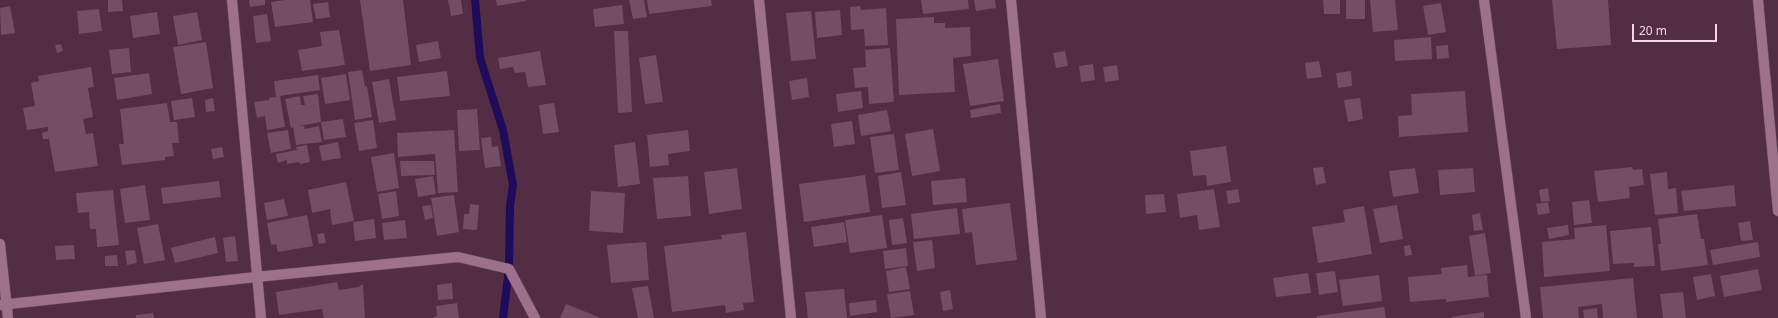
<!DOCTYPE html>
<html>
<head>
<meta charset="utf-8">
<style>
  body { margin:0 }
  #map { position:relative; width:1778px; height:318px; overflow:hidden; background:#522d44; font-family:"Noto Sans",sans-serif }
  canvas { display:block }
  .scale { position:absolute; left:1632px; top:24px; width:85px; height:18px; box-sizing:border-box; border:2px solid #f0d8e5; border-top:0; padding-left:5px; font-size:12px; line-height:14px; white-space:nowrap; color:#f0d8e5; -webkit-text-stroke:3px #522d44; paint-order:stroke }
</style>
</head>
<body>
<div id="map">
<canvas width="1778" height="318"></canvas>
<div class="scale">20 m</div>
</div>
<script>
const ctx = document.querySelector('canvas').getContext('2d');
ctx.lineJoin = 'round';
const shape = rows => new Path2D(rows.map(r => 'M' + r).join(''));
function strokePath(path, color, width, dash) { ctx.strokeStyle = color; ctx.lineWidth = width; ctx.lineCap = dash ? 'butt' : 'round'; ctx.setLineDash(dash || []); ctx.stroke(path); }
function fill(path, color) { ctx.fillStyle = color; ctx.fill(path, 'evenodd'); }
strokePath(shape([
  [475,0,480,58,503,130,513,185,510,206,509,269,503,318]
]), '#1e0c5a', 8);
fill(shape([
  [108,0,122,0,123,11,108,12],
  [249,0,265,0,265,5,250,7],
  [285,0,310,0,313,22,275,27,271,2],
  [360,0,403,0,411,65,370,71],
  [448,0,461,0,463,14,451,16],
  [496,0,526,0,526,1,497,6],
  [629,0,644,0,647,17,633,19],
  [647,0,711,0,712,6,649,14],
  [921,0,968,0,969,9,923,14],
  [974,0,995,0,996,8,976,11],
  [1323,0,1340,0,1340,14,1324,14],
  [1346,0,1365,0,1365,19,1346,19],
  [1370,0,1395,0,1398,30,1373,32],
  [1552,0,1608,0,1611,45,1557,49],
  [328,2,330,17,316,19,313,4],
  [1441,3,1446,32,1428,35,1423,6],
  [622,5,624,24,595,27,593,9],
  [10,6,15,33,1,35,0,8],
  [860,6,861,10,886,8,888,45,865,46,864,29,851,30,850,7],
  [99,9,102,31,79,34,77,11],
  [840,10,842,35,817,38,815,12],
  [811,11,816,59,791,61,786,13],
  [157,12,160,34,133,38,130,16],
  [197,12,202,40,178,45,173,16],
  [267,14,271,41,256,43,253,16],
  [934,17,934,23,945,23,945,28,970,27,971,56,953,58,955,92,899,95,896,19],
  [339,30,345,65,302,71,298,50,322,46,320,32],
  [614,31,628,31,632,112,618,113],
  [1431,37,1432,59,1395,61,1394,40],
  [438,41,441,58,419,62,416,45],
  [206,42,213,88,181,94,173,47],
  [61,44,63,51,57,53,55,45],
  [1448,45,1449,58,1437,59,1436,46],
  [129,48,131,72,112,74,109,50],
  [890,48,894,102,869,104,868,87,855,88,853,68,866,67,865,50],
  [540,51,546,85,528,87,525,72,515,73,513,67,500,69,498,58],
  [1065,51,1068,66,1056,68,1053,53],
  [656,55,663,102,645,104,639,58],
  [998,59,1004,101,970,106,963,64],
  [1319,61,1322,77,1307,79,1305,63],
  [1093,64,1095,80,1081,82,1079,66],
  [1117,65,1119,80,1105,82,1103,67],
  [91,67,94,87,88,88,93,117,83,119,86,134,93,133,98,166,55,172,49,139,43,139,42,133,48,131,48,127,27,130,23,108,35,106,31,83,39,81,38,76],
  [362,70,365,86,367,86,372,117,355,120,348,72],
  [447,71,450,96,400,101,397,77],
  [1351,71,1352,86,1338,88,1336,73],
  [149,73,152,94,117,100,114,78],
  [346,74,350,100,325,104,321,78],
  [318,75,320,90,280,96,285,127,267,130,265,116,257,118,254,102,269,100,269,98,276,97,274,81],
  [807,78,809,97,792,100,789,81],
  [389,79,396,120,379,123,372,82],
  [861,91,863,108,838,112,836,94],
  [1465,91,1468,132,1399,137,1398,116,1412,115,1411,94],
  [318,94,321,122,299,126,304,126,305,129,319,126,322,142,296,145,293,127,291,128,285,99,300,96,301,105,305,105,303,96],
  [192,98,195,117,174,120,171,101],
  [213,98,215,111,206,112,205,100],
  [1360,98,1363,119,1348,122,1344,100],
  [167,103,170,122,177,122,179,143,172,143,174,156,165,157,165,160,122,165,119,144,124,144,120,109],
  [554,103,559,132,543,134,539,105],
  [1000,104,1001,113,971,118,970,110],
  [477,109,480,150,459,151,457,110],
  [887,110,891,131,861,136,858,115],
  [343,119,346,137,324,140,321,122],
  [373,120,377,148,359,151,354,123],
  [852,121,855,144,834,147,831,124],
  [933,129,940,171,912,176,905,134],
  [288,130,291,149,271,153,267,133],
  [454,130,458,192,438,193,435,154,398,157,397,133],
  [688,130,690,151,668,154,669,165,650,167,647,135],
  [894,134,899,170,875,173,870,137],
  [491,137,492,147,498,146,501,166,485,168,481,138],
  [338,142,341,158,322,161,319,146],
  [635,142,640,184,618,187,614,145],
  [307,145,310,162,300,164,299,162,287,164,287,160,278,163,276,154,297,150,296,147],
  [1226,146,1231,182,1207,186,1206,175,1193,176,1190,151],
  [222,147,224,157,213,159,211,149],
  [394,153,399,188,377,192,371,157],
  [400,161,434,161,435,175,401,176],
  [1323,167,1326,183,1316,185,1313,168],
  [1632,167,1633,170,1642,169,1644,185,1629,187,1630,198,1598,202,1594,171],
  [737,168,742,209,709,214,704,172],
  [1415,168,1419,193,1393,197,1389,171],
  [1473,168,1475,192,1440,195,1438,170],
  [901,172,906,205,882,208,878,176],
  [1667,172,1668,189,1676,188,1678,213,1655,215,1650,174],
  [865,175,870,212,804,222,799,184],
  [433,176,436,194,418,197,415,179],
  [688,176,691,216,657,219,653,178],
  [965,178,967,202,933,205,931,181],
  [219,181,221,197,163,204,161,188],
  [346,182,354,221,332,225,330,209,312,213,308,190],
  [145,185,150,220,125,223,120,189],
  [1734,185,1736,206,1684,211,1681,191],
  [1548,188,1550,201,1541,202,1539,190],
  [1214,189,1220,227,1199,230,1197,215,1180,218,1177,194],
  [1238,189,1240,202,1228,204,1226,191],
  [113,190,119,245,97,247,96,229,90,229,89,212,78,213,76,193],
  [396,191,399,216,382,219,378,194],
  [591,191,625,193,623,233,589,231],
  [1164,194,1166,212,1146,214,1145,195],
  [454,195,459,232,437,236,431,198],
  [284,199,288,216,267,220,264,203],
  [1589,200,1592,223,1574,225,1572,202],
  [1548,202,1550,213,1538,215,1536,204],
  [1010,203,1017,260,976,265,972,232,965,233,962,209],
  [470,204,479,205,477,230,463,229,464,214,469,214],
  [431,205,433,218,425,220,422,206],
  [1397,205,1403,239,1380,243,1373,209],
  [1364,206,1372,254,1318,263,1312,227,1345,222,1343,210],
  [957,208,960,234,914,239,911,214],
  [1480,213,1483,230,1474,231,1472,215],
  [1697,214,1701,239,1704,239,1708,265,1661,271,1658,244,1661,244,1658,219],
  [307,215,313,246,278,252,276,244,271,245,267,223],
  [882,215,887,248,850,253,845,220],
  [903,218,907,243,892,245,889,220],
  [374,219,376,238,355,241,353,222],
  [405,220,407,238,384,240,382,223],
  [1750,221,1753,240,1741,241,1738,223],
  [844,222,847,242,814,247,811,227],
  [158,224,165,260,144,264,137,228],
  [1568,225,1569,235,1549,239,1547,228],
  [1606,225,1610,271,1544,277,1542,242,1575,239,1574,228],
  [1651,227,1655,266,1634,267,1634,263,1613,264,1610,231],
  [746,232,754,302,743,303,744,310,726,313,725,305,672,312,664,246,722,239,721,235],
  [324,233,326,243,319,244,317,234],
  [1485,233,1491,273,1475,276,1469,236],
  [235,236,238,261,226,262,223,238],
  [215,237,218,253,175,263,171,248],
  [932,240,935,268,917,271,913,242],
  [646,242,649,280,611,283,607,245],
  [1758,242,1760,257,1713,265,1710,250],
  [74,245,75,259,56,260,55,246],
  [1410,245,1412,255,1405,256,1404,246],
  [906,248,908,266,885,269,883,251],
  [135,250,137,263,127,265,125,251],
  [117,255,118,266,105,266,105,256],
  [1467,265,1468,277,1487,275,1489,297,1446,302,1446,299,1410,302,1408,277,1442,274,1441,268],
  [906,267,910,289,889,292,886,271],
  [1758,269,1762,290,1724,297,1720,276],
  [1335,271,1338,292,1319,295,1316,273],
  [1308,273,1311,293,1276,297,1273,278],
  [1711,274,1715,296,1697,300,1693,277],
  [1379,275,1382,301,1343,306,1339,280],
  [1633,278,1637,318,1603,318,1602,304,1578,307,1579,318,1543,318,1540,287],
  [337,282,339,290,358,287,363,284,365,318,324,318,322,309,279,315,276,292],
  [452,283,453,299,438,300,437,285],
  [648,286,654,318,638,318,632,288],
  [844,289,847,318,808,318,805,292],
  [950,290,953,309,943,311,940,292],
  [910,291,914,315,891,318,887,294],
  [1683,292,1686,318,1663,318,1660,294],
  [876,300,877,312,850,316,849,303],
  [457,303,459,318,431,318,437,316,436,306],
  [566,304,601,318,560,318],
  [1384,307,1386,318,1317,318,1317,316],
  [1597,308,1598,318,1584,318,1583,310],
  [1484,312,1484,318,1452,318,1451,317],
  [153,313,154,318,136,318,136,315]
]), '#754d65');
const street = shape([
  [232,0,261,318],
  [759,0,791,318],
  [1011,0,1041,318],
  [1484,0,1526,318],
  [1758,0,1778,211],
  [0,244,8,318],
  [0,305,256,277,458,257,509,269,535,318]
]);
strokePath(street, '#6a4a5e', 11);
strokePath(street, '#9d718b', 10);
</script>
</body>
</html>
